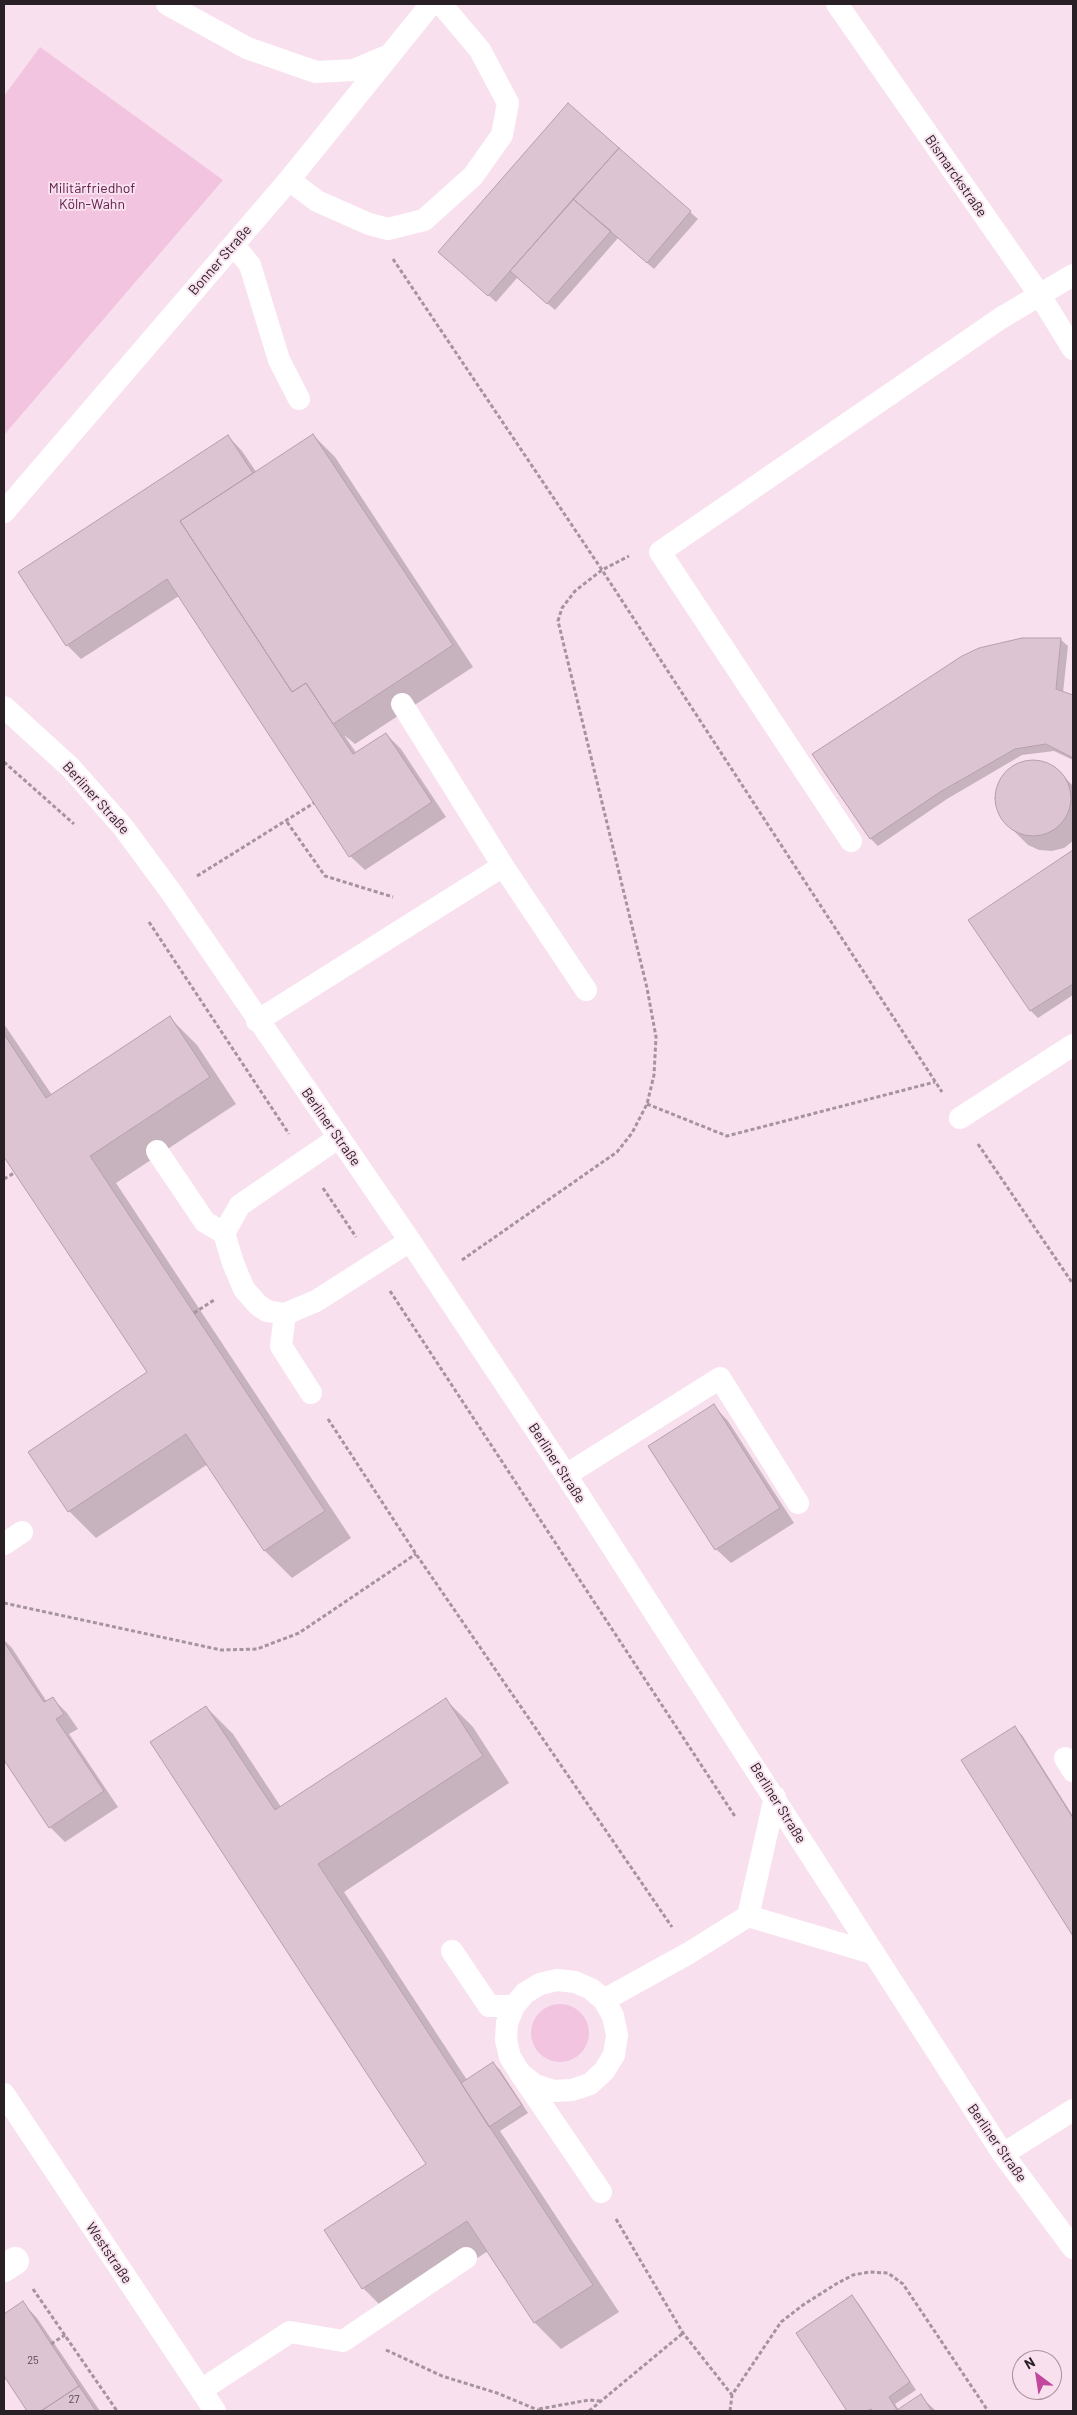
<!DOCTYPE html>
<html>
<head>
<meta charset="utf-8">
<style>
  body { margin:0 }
  #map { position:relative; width:1077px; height:2415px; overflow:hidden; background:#f9e0ee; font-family:Barlow,sans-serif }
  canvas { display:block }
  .frame { position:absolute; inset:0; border:5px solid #292025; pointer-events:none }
  .north { position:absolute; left:1012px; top:2350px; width:50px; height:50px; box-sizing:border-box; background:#f9e0ee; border:1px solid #a6939e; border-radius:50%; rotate:329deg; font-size:14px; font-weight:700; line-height:20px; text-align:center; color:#292025 }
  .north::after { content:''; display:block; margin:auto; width:18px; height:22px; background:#c1489c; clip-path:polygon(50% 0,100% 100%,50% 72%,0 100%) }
</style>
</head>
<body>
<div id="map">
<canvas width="1077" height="2415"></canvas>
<div class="frame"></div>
<div class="north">N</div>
</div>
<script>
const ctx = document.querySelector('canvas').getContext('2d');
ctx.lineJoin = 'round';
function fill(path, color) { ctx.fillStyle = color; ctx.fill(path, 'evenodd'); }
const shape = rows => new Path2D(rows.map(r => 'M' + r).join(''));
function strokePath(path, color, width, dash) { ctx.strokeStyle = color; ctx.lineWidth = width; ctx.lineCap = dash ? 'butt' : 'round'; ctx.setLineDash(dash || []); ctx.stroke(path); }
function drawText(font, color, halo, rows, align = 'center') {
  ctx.font = font + ' Barlow,sans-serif'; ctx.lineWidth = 4; ctx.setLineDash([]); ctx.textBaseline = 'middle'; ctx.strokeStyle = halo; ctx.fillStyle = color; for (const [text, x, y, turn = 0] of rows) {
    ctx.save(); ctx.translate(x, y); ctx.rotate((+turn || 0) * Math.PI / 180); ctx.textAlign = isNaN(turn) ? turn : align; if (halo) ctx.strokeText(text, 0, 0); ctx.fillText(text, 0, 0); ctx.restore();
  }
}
fill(shape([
  [40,47,223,180,4,435,4,96],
  '531 2033a29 29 0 1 1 58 0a29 29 0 1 1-58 0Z'
]), '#f2c4e0');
fill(shape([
  [568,105,698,219,654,269,618,238,555,310,517,278,496,302,447,259],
  [313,435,335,457,473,667,355,744,344,735,357,754,386,734,401,749,446,817,365,870,350,856,179,596,81,659,67,645,228,436,242,451,257,473],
  [1060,639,1068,646,1063,693,1073,696,1073,760,1054,751,1022,755,947,799,878,846,871,839,814,755],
  [1036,761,1047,764,1058,770,1073,786,1073,841,1064,848,1052,851,1039,850,1028,845,1004,821,998,810,996,797,998,786,1004,776,1013,767,1024,762],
  [1073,851,1073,995,1038,1018,1031,1011,970,920],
  [170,1018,197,1045,236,1104,116,1183,351,1538,292,1578,265,1551,208,1464,96,1538,69,1511,148,1373,4,1155,4,1024,52,1095],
  [714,1406,728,1421,794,1523,731,1563,716,1549],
  [4,1640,12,1648,47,1702,53,1699,67,1713,78,1729,69,1734,118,1807,65,1842,50,1827,4,1758],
  [446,1700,473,1727,509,1783,344,1892,467,2080,493,2063,500,2070,528,2113,500,2131,619,2312,561,2349,535,2323,488,2251,390,2315,363,2288,428,2164,206,1707,233,1734,281,1807],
  [1014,1728,1022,1735,1073,1816,1073,1934,963,1760],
  [852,2297,859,2304,916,2390,895,2404,899,2410,920,2396,936,2411,849,2411,797,2333],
  [23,2303,37,2318,100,2411,29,2411,4,2373,4,2316]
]), '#0003');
const building = shape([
  [568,103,619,148,488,296,438,252,568,103],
  [619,148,691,211,647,263,573,199,619,148],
  [573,199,611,231,547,304,510,271,573,199],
  [313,434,453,645,333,724,306,683,292,692,180,521,313,434],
  [228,435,253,473,180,521,292,692,306,683,353,754,386,733,432,802,349,857,167,579,66,646,18,572,228,435],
  [1022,638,1061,638,1056,689,1073,695,1073,758,1046,744,1015,749,940,792,870,839,812,754,962,656,979,648,1022,638],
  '995 798a38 38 0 1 1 76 0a38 38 0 1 1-76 0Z',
  [1073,850,1073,984,1030,1011,968,920,1073,850],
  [170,1016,210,1077,90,1156,325,1511,264,1551,186,1434,68,1512,28,1452,147,1372,4,1157,4,1034,46,1098,170,1016],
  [714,1404,780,1508,715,1550,648,1446,714,1404],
  [4,1642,44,1702,53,1697,64,1714,56,1719,104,1791,49,1828,4,1760,4,1642],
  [446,1698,483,1756,318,1864,593,2285,534,2323,467,2221,362,2289,324,2230,426,2164,150,1742,206,1706,275,1810,446,1698],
  [1015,1726,1073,1818,1073,1936,961,1760,1015,1726],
  [493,2062,522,2105,489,2127,461,2083,493,2062],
  [852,2295,910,2382,889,2397,897,2410,895,2411,872,2411,871,2409,867,2411,847,2411,796,2333,852,2295],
  [23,2301,79,2386,41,2411,27,2411,4,2376,4,2314,23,2301],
  [79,2386,96,2411,41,2411,79,2386],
  [921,2394,932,2411,895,2411,897,2410,921,2394]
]);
fill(building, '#dcc4d2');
strokePath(building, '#b69fad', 1);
strokePath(shape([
  [393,259,602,570,629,556],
  [4,762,74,824],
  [287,822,325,876,393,897],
  [197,876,314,803],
  [149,922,289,1134],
  [647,1104,727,1136,935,1082],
  [978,1144,1073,1284],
  [4,1179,14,1173],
  [323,1188,356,1237],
  [462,1260,617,1152,632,1133,647,1104,654,1075,656,1037,647,988,558,621,562,608,575,591,602,570,942,1092],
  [390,1291,736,1818],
  [194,1313,214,1300],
  [328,1419,416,1554,672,1927],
  [4,1603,221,1650,257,1649,299,1633,416,1554],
  [616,2219,683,2333,732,2395],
  [33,2289,117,2411],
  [51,2344,65,2335],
  [386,2350,442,2376,497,2393,540,2411],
  [539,2409,589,2400,600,2401],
  [589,2411,683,2333],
  [730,2411,732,2395,781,2322,803,2305,836,2284,853,2275,869,2272,888,2273,903,2284,988,2411]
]), '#a5939d', 3, [4, 2.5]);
strokePath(shape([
  [167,4,247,48,316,72,354,70,385,57],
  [837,4,1039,294,1073,349],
  [289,180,317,201,369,224,388,229,424,220,473,176,502,135,508,103,480,50,441,4],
  [234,245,250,265,279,360,299,399],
  [4,512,289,180,431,4],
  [4,707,71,768,123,827,171,892,410,1241,566,1475,1003,2154,1073,2248],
  [851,841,660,552,1001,318,1073,275],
  [503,866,586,990],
  [257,1021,503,866,402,704],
  [960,1118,1073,1045],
  [338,1138,240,1205,224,1233,233,1263,244,1289,258,1305,267,1311,285,1314,316,1301,410,1241],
  [157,1151,205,1222,224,1233],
  [285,1314,281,1346,311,1393],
  [566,1475,720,1378,798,1503],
  [4,1544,22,1532],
  [1065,1758,1073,1771],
  [748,1916,872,1953],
  [452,1951,489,2006,514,2006],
  [604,2000,689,1953,748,1916,775,1797],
  [520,2073,535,2085,553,2091,572,2090,590,2084,604,2071,614,2055,617,2035,613,2016,604,2000,591,1989,575,1982,557,1980,540,1984,525,1993,514,2006,507,2023,506,2040,510,2057,520,2073,601,2192],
  [4,2094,215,2411],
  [1003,2154,1073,2110],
  [201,2390,290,2332,343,2341,466,2258]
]), '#fff', 22);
strokePath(shape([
  [4,2268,15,2261]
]), '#fff', 28);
drawText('11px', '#564950', null, [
  ["25",33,2360],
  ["27",74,2399]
]);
drawText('14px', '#292025', '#f9e0ee', [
  ["Bismarckstraße",956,176,55],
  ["Bonner Straße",220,260,-49],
  ["Berliner Straße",96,798,48],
  ["Berliner Straße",331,1127,55],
  ["Berliner Straße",557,1463,57],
  ["Berliner Straße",778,1803,58],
  ["Berliner Straße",997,2143,55],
  ["Weststraße",109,2253,56]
]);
drawText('14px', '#60214d', '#f9e0ee', [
  ["Militärfriedhof",92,188],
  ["Köln-Wahn",92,204]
]);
</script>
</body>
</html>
